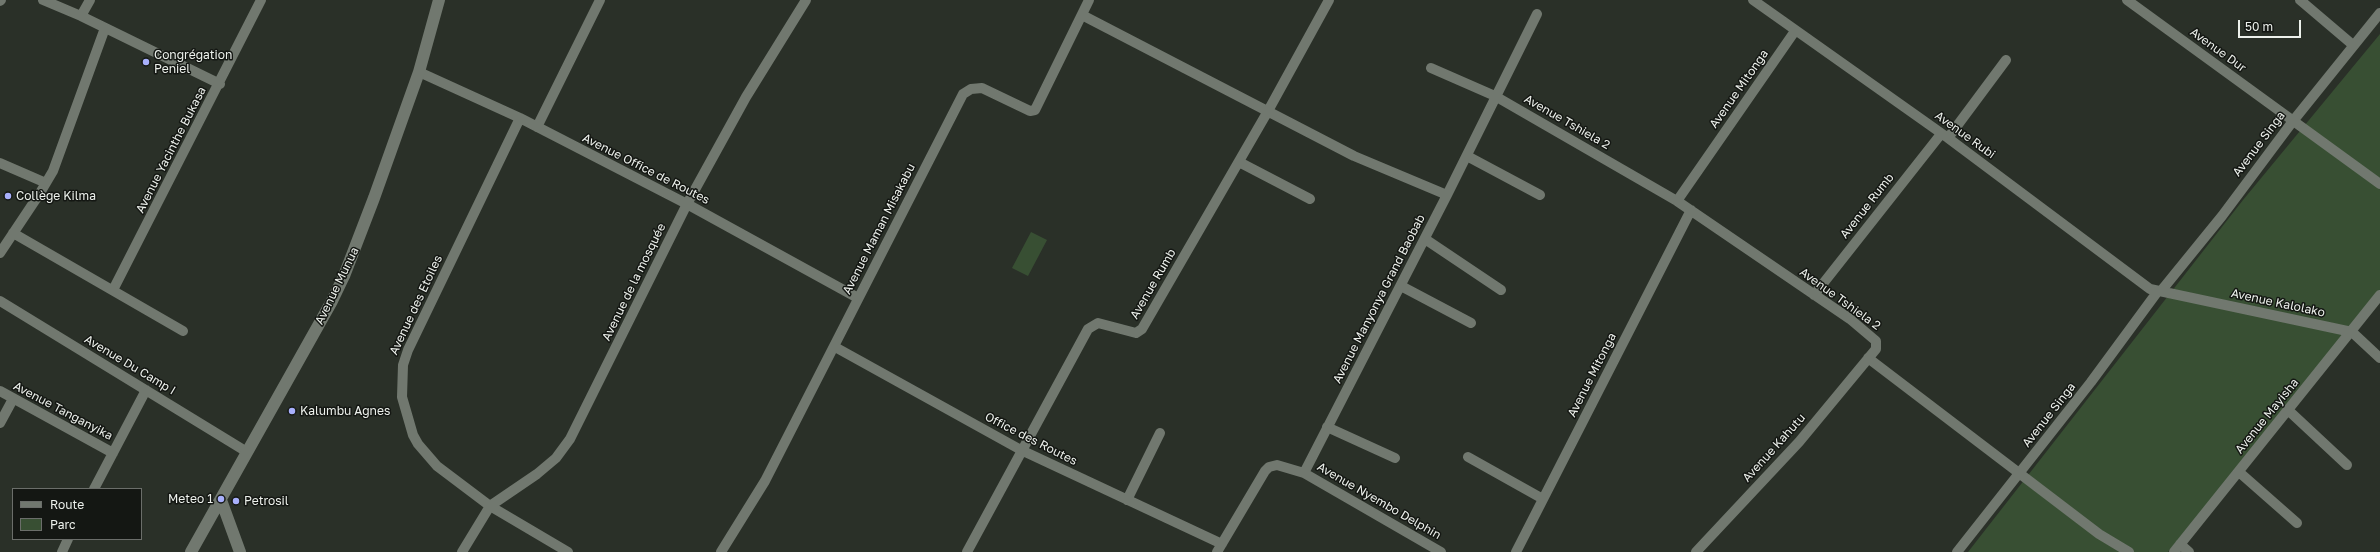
<!DOCTYPE html>
<html>
<head>
<meta charset="utf-8">
<style>
  body { margin:0 }
  #map { position:relative; width:2380px; height:552px; overflow:hidden; background:#2a3028; font-family:"Golos Text",sans-serif }
  canvas { display:block }
  .legend { position:absolute; left:12px; top:488px; width:130px; height:52px; box-sizing:border-box; background:#141713; border:1px solid #6b6e6a; margin:0; padding:5px 7px; list-style:none; font-size:12px; color:#edf1ec }
  .legend li { display:flex; align-items:center; gap:8px; height:20px }
  .legend b { width:20px; border:1px solid #6b6e6a }
  .scale { position:absolute; left:2238px; top:20px; width:63px; height:18px; box-sizing:border-box; border:2px solid #edf1ec; border-top:0; padding-left:5px; font-size:12px; line-height:14px; white-space:nowrap; color:#edf1ec; -webkit-text-stroke:3px #141713; paint-order:stroke }
</style>
</head>
<body>
<div id="map">
<canvas width="2380" height="552"></canvas>
<ul class="legend">
<li><b style="height:5px;background:#71786f"></b>Route</li>
<li><b style="height:11px;background:#384f33"></b>Parc</li>
</ul>
<div class="scale">50 m</div>
</div>
<script>
const ctx = document.querySelector('canvas').getContext('2d');
ctx.lineJoin = 'round';
function fill(path, color) { ctx.fillStyle = color; ctx.fill(path, 'evenodd'); }
const shape = rows => new Path2D(rows.map(r => 'M' + r).join(''));
function strokePath(path, color, width, dash) { ctx.strokeStyle = color; ctx.lineWidth = width; ctx.lineCap = dash ? 'butt' : 'round'; ctx.setLineDash(dash || []); ctx.stroke(path); }
function drawText(font, color, halo, rows, align = 'center') {
  ctx.font = font + ' "Golos Text",sans-serif'; ctx.lineWidth = 3; ctx.setLineDash([]); ctx.textBaseline = 'middle'; ctx.strokeStyle = halo; ctx.fillStyle = color; for (const [text, x, y, turn = 0] of rows) {
    ctx.save(); ctx.translate(x, y); ctx.rotate((+turn || 0) * Math.PI / 180); ctx.textAlign = isNaN(turn) ? turn : align; if (halo) ctx.strokeText(text, 0, 0); ctx.fillText(text, 0, 0); ctx.restore();
  }
}
fill(shape([
  [2380,34,2380,293,2168,552,1968,552,2243,200],
  [1031,232,1047,240,1028,276,1012,268]
]), '#384f33');
strokePath(shape([
  [43,0,81,16,220,84],
  [1753,0,1948,138,2150,289,2352,332,2380,358],
  [2127,0,2380,184],
  [2300,0,2353,45],
  [0,1,1,0],
  [1082,15,1354,156,1447,195],
  [81,16,90,0],
  [1431,68,1495,96,1677,201,1850,319,1876,341,1876,349,1799,442,1696,552],
  [419,72,520,118,687,204,858,298],
  [520,118,408,350,403,365,402,397,413,435,418,444,437,466,490,506,568,552],
  [537,127,600,0],
  [1948,138,2006,60],
  [1467,156,1540,195],
  [1239,162,1310,199],
  [0,163,46,183],
  [1677,201,1795,31],
  [13,233,183,331],
  [1425,239,1501,290],
  [0,253,40,193,53,171,105,28],
  [1401,286,1471,323],
  [113,290,261,0],
  [2161,291,2222,216,2293,121,2380,13],
  [1814,295,1941,134],
  [0,301,247,452],
  [835,347,1021,450,1222,544],
  [1868,358,2099,534,2129,552],
  [0,391,113,453],
  [2288,410,2347,465],
  [0,423,13,399],
  [1327,427,1395,458],
  [1468,457,1543,499],
  [2239,472,2297,523],
  [1304,473,1447,195,1537,14],
  [94,489,146,390],
  [1127,500,1160,433],
  [2180,544,2189,552],
  [62,552,68,539],
  [462,552,490,506,537,474,556,458,570,439,687,204,746,97,806,0],
  [721,552,765,481,963,94,971,89,982,88,1030,111,1035,110,1089,0],
  [967,552,1088,329,1098,323,1136,333,1142,329,1268,111,1329,0],
  [1217,552,1265,471,1269,467,1277,465,1304,473,1441,552],
  [1516,552,1691,210],
  [1957,552,2091,382,2158,291],
  [2174,552,2380,295]
]), '#71786f', 10);
strokePath(shape([
  [221,500,240,552],
  [191,552,332,301,344,276,374,198,419,72,439,0]
]), '#71786f', 12);
for (const [x, y, r, color] of [
  [146,62,4,"#a8b0fc"],
  [8,196,4,"#a8b0fc"],
  [292,411,4,"#a8b0fc"],
  [221,499,4,"#a8b0fc"],
  [236,501,4,"#a8b0fc"]
]) { const dot = new Path2D(); dot.arc(x, y, r, 0, 2 * Math.PI); ctx.fillStyle = color; ctx.fill(dot); strokePath(dot, '#141713', 1.5); }
drawText('12px', '#edf1ec', '#141713', [
  ["Avenue Dur",2218,50,36],
  ["Avenue Mitonga",1739,89,-55],
  ["Avenue Tshiela 2",1567,122,30],
  ["Avenue Rubi",1965,135,36],
  ["Avenue Singa",2259,144,-53],
  ["Avenue Yacinthe Bukasa",171,150,-63],
  ["Avenue Office de Routes",646,169,27],
  ["Avenue Rumb",1867,206,-52],
  ["Avenue Maman Misakabu",879,229,-63],
  ["Avenue de la mosquée",634,282,-64],
  ["Avenue Rumb",1153,284,-60],
  ["Avenue Munua",337,286,-64],
  ["Avenue Manyonya Grand Baobab",1379,299,-63],
  ["Avenue Tshiela 2",1840,299,36],
  ["Avenue Kalolako",2278,303,12],
  ["Avenue des Etoiles",416,305,-65],
  ["Avenue Du Camp I",130,365,31],
  ["Avenue Mitonga",1592,375,-63],
  ["Avenue Tanganyika",63,411,28],
  ["Avenue Singa",2049,415,-52],
  ["Avenue Mayisha",2267,416,-51],
  ["Office des Routes",1031,439,27],
  ["Avenue Kahutu",1774,448,-48],
  ["Avenue Nyembo Delphin",1379,501,30]
]);
drawText('12px', '#edf1ec', '#141713', [
  ["Congrégation",154,55],
  ["Peniel",154,69],
  ["Collège Kilma",16,196],
  ["Kalumbu Agnes",300,411],
  ["Meteo 1",213,499,"right"],
  ["Petrosil",244,501]
], 'left');
</script>
</body>
</html>
